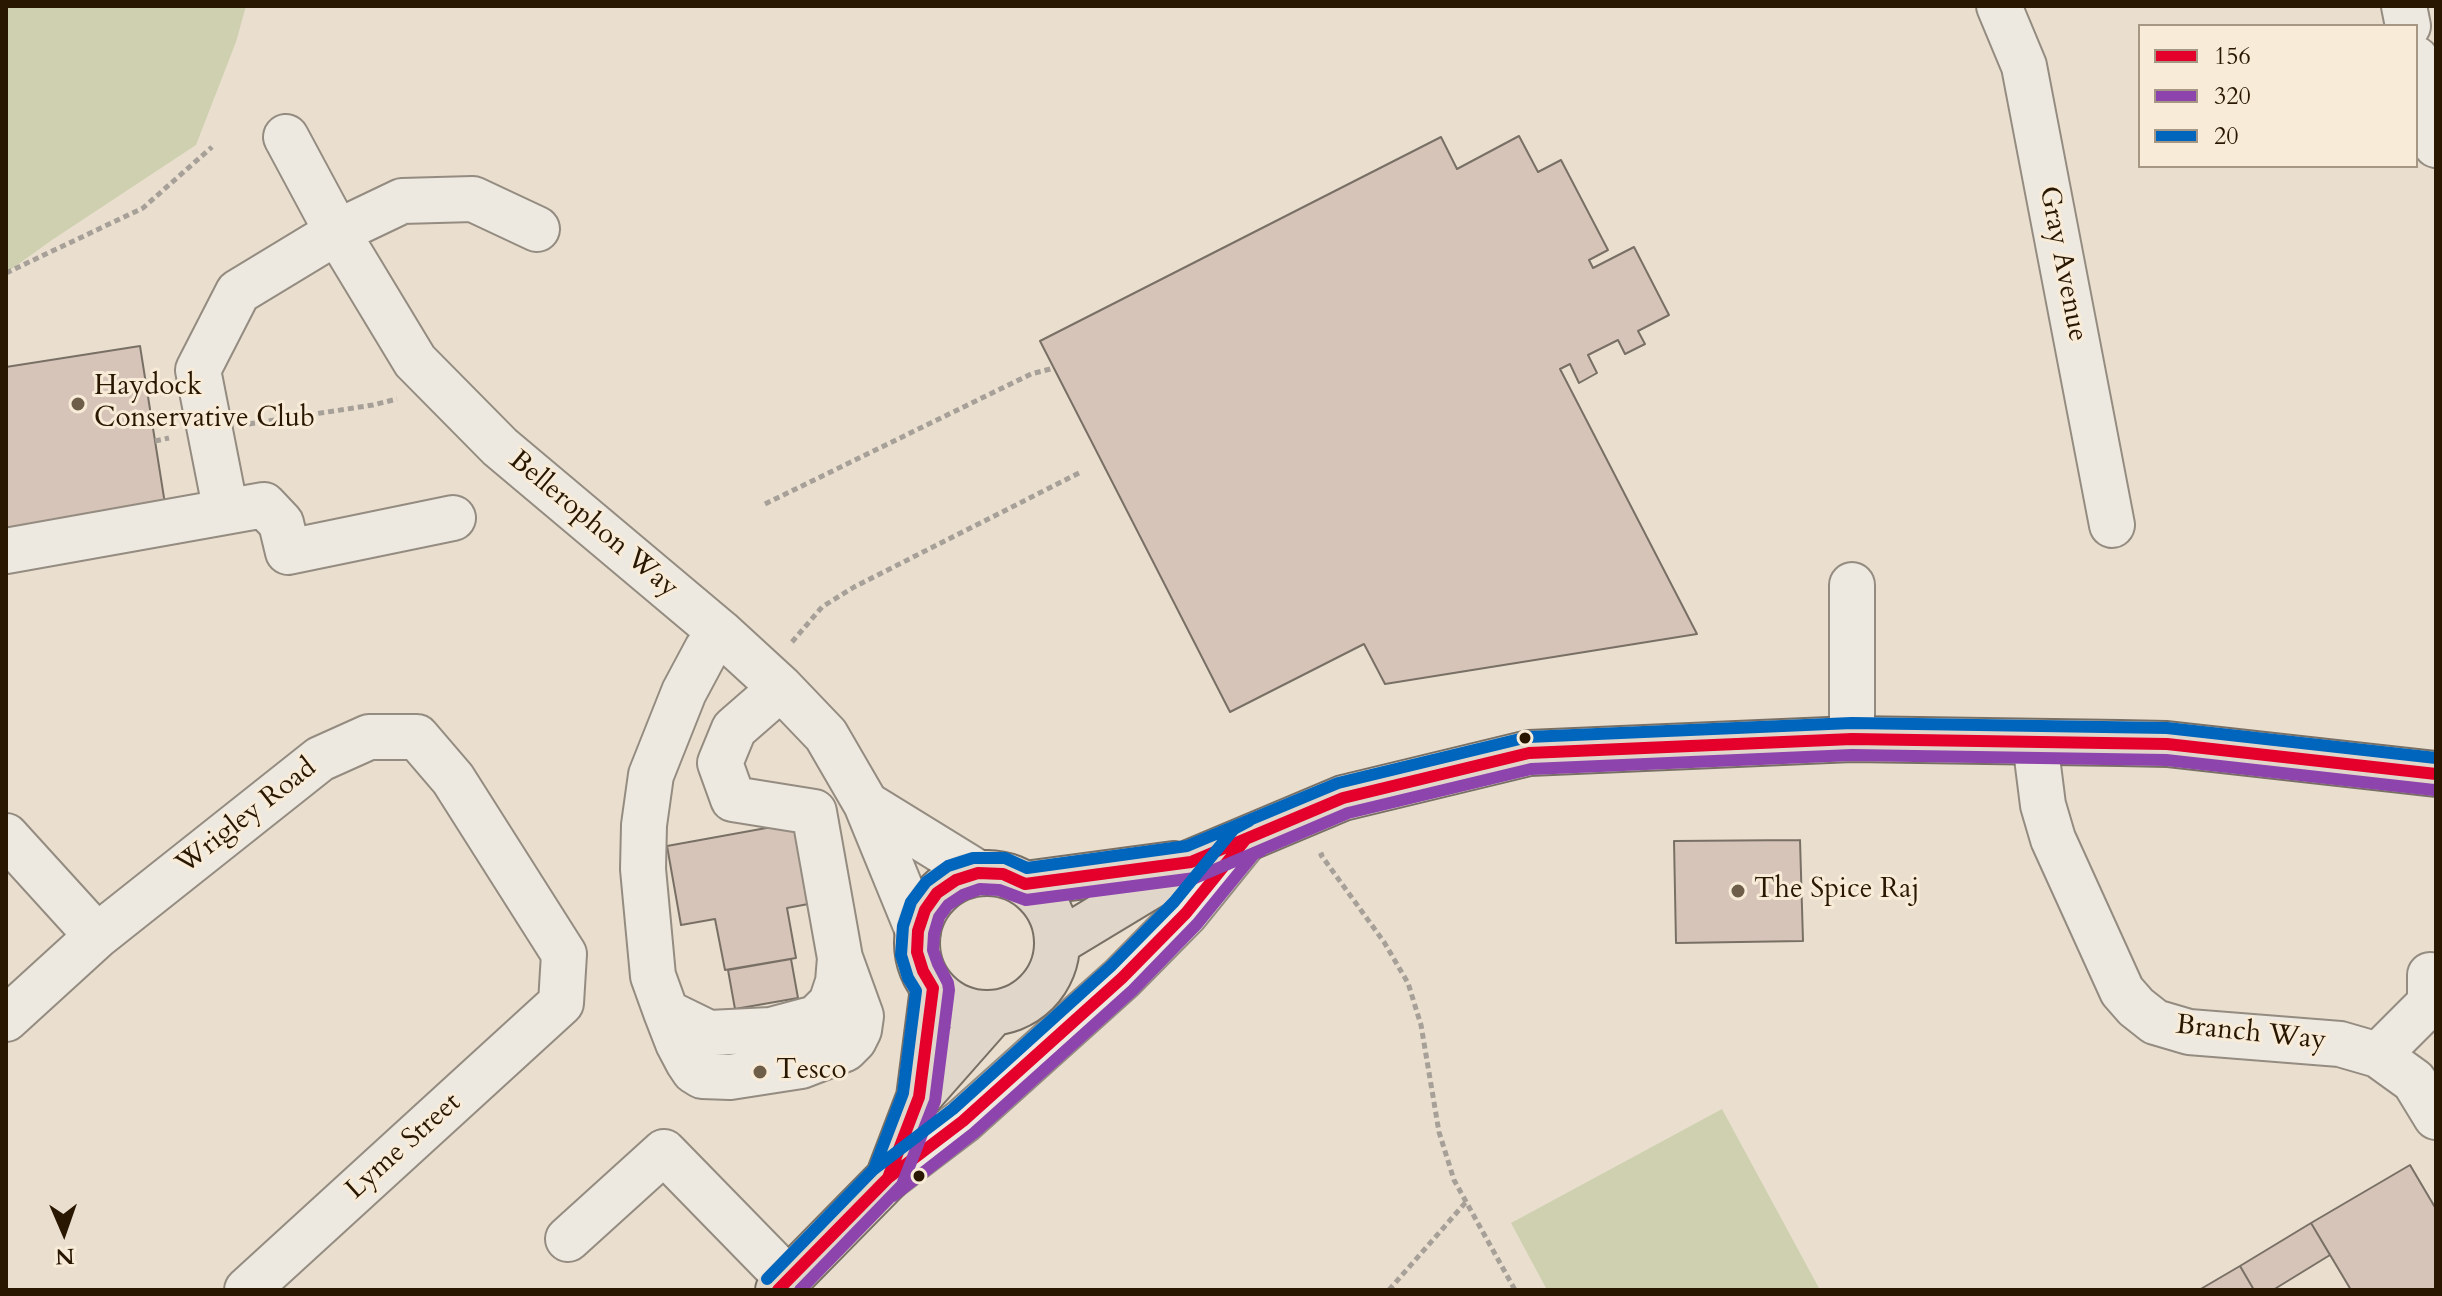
<!DOCTYPE html>
<html>
<head>
<meta charset="utf-8">
<style>
  body { margin:0 }
  #map { position:relative; width:2442px; height:1296px; overflow:hidden; background:#eadfcf; font-family:Cardo,serif }
  canvas { display:block }
  .frame { position:absolute; inset:0; border:8px solid #291701; pointer-events:none }
  .legend { position:absolute; left:2138px; top:24px; width:280px; height:144px; box-sizing:border-box; background:#f8ecd9; border:2px solid #a59783; margin:0; padding:10px 14px; list-style:none; font-size:24px; color:#291701 }
  .legend li { display:flex; align-items:center; gap:16px; height:40px }
  .legend b { width:40px; border:2px solid #a59783 }
  .north { position:absolute; left:24px; top:1192px; width:80px; height:80px; -webkit-text-stroke:6px #f8ecd9; paint-order:stroke; rotate:178deg; font-size:22px; font-weight:700; line-height:32px; text-align:center; color:#291701 }
  .north::after { content:''; display:block; margin:auto; width:28px; height:36px; background:#291701; clip-path:polygon(50% 0,100% 100%,50% 72%,0 100%) }
</style>
</head>
<body>
<div id="map">
<canvas width="2442" height="1296"></canvas>
<div class="frame"></div>
<ul class="legend">
<li><b style="height:10px;background:#e4002b"></b>156</li>
<li><b style="height:10px;background:#8e44ad"></b>320</li>
<li><b style="height:10px;background:#0065bd"></b>20</li>
</ul>
<div class="north">N</div>
</div>
<script>
const ctx = document.querySelector('canvas').getContext('2d');
ctx.lineJoin = 'round';
function fill(path, color) { ctx.fillStyle = color; ctx.fill(path, 'evenodd'); }
const shape = rows => new Path2D(rows.map(r => 'M' + r).join(''));
function strokePath(path, color, width, dash) { ctx.strokeStyle = color; ctx.lineWidth = width; ctx.lineCap = dash ? 'butt' : 'round'; ctx.setLineDash(dash || []); ctx.stroke(path); }
function drawText(font, color, halo, rows, align = 'center') {
  ctx.font = font + ' Cardo,serif'; ctx.lineWidth = 6; ctx.setLineDash([]); ctx.textBaseline = 'middle'; ctx.strokeStyle = halo; ctx.fillStyle = color; for (const [text, x, y, turn = 0] of rows) {
    ctx.save(); ctx.translate(x, y); ctx.rotate((+turn || 0) * Math.PI / 180); ctx.textAlign = isNaN(turn) ? turn : align; if (halo) ctx.strokeText(text, 0, 0); ctx.fillText(text, 0, 0); ctx.restore();
  }
}
fill(shape([
  [6,6,246,6,236,42,196,145,52,240,6,273],
  [1722,1109,1820,1290,1547,1290,1511,1223]
]), '#ced0b0');
const building = shape([
  [1519,136,1538,172,1561,160,1608,250,1589,260,1593,268,1634,247,1669,315,1638,331,1645,344,1625,354,1618,340,1588,355,1597,373,1579,383,1570,364,1560,369,1697,634,1385,684,1364,644,1230,712,1040,341,1441,137,1457,169,1519,136],
  [140,346,165,504,6,529,6,367,140,346],
  [805,821,819,902,787,908,796,958,725,970,715,919,681,925,667,846,805,821],
  [1800,840,1803,941,1676,943,1674,841,1800,840],
  [791,959,798,998,735,1009,728,970,791,959],
  [2410,1165,2436,1209,2436,1290,2351,1290,2311,1223,2410,1165],
  [2311,1223,2330,1255,2273,1290,2254,1290,2240,1266,2311,1223],
  [2240,1266,2254,1290,2199,1290,2240,1266]
]);
fill(building, '#d7c4b8');
strokePath(building, '#797065', 2);
const minor = shape([
  [1999,6,2024,66,2112,525],
  [2404,6,2408,26],
  [2416,59,2436,145],
  [286,137,337,232,415,361,500,447,720,632,781,688,826,735,866,804,918,931],
  [226,512,198,370,238,292,337,232,402,201,473,199,537,229],
  [6,551,264,505,281,523,288,552,453,518],
  [720,632,707,649,684,692,651,775,644,825,643,869,653,976,666,1012,709,1033,771,1030,816,1018,831,1003,838,982,840,958,814,812,733,799,720,763,734,729,781,688],
  [1852,739,1852,585],
  [2035,742,2043,805,2053,839,2122,991,2136,1007,2155,1022,2189,1032,2340,1044,2378,1055,2414,1081,2436,1117],
  [866,804,978,873],
  [6,836,97,936],
  [666,1012,678,1043,688,1062,694,1071,702,1076,730,1077,801,1066,845,1049,854,1040,859,1030,861,1016,840,958],
  [6,1019,97,936,320,759,369,737,417,737,453,779,564,954,561,1003,247,1290],
  [2378,1055,2430,1003,2430,975,2436,976],
  [888,1178,963,1121,1122,978,1186,913,1245,840],
  [568,1239,664,1152,788,1279]
]);
const major = shape([
  '917 943a70 70 0 1 1 140 0a70 70 0 1 1-140 0Z',
  [1025,884,1174,864],
  [1057,943,1191,862,1343,798,1529,753,1852,739,2120,743,2167,744,2436,774],
  [919,1097,993,1013],
  [778,1290,888,1178,919,1097,933,988]
]);
strokePath(minor, '#948c80', 48);
strokePath(major, '#797065', 48);
strokePath(shape([
  [6,273,143,208,212,147],
  [249,424,373,405,397,399],
  [155,441,169,438],
  [765,504,1031,374,1054,368],
  [792,642,822,607,854,587,1081,472],
  [1324,854,1321,855,1384,942,1408,983,1421,1025,1439,1132,1454,1180,1515,1290],
  [1389,1290,1466,1202]
]), '#a6a098', 5, [6, 4]);
strokePath(minor, '#ede8e0', 44);
strokePath(major, '#e0d7ca', 44);
strokePath(shape([
  [1025,884,1191,862,1343,798,1529,753,1852,739,2167,744,2436,774],
  [933,988,923,971,917,952,918,931,925,910,937,893,956,880,978,873,1003,874,1025,884],
  [877,1189,888,1178,919,1097,933,988],
  [778,1290,888,1178,963,1121,1122,978,1186,913,1245,840]
]), '#e4002b', 12);
strokePath(shape([
  [893,1196,974,1133,1133,990,1197,924,1255,853,1261,851],
  [800,1290,902,1185,935,1101,949,990,948,983,938,964,933,950,934,934,939,917,948,905,963,895,980,889,999,890,1026,900,1195,878,1348,813,1531,769,1852,755,2166,760,2434,790]
]), '#8e44ad', 12);
strokePath(shape([
  [873,1170,953,1109,1111,966,1174,902,1234,829,1249,821],
  [767,1279,874,1169,903,1093,916,991,908,978,901,955,903,926,911,902,926,882,948,866,973,858,1005,858,1027,868,1187,846,1338,783,1528,737,1852,723,2167,728,2436,758]
]), '#0065bd', 12);
for (const [x, y, r, color] of [
  [78,404,8,"#6d5d49"],
  [1525,738,7,"#291701"],
  [1738,891,8,"#6d5d49"],
  [760,1072,8,"#6d5d49"],
  [919,1176,7,"#291701"]
]) { const dot = new Path2D(); dot.arc(x, y, r, 0, 2 * Math.PI); ctx.fillStyle = color; ctx.fill(dot); strokePath(dot, '#f8ecd9', 3); }
drawText('28px', '#291701', '#f8ecd9', [
  ["Gray Avenue",2062,264,79],
  ["Bellerophon Way",593,525,40],
  ["Wrigley Road",247,817,-38],
  ["Branch Way",2251,1034,6],
  ["Lyme Street",404,1147,-42]
]);
drawText('28px', '#291701', '#f8ecd9', [
  ["Haydock",94,388],
  ["Conservative Club",94,420],
  ["The Spice Raj",1754,891],
  ["Tesco",776,1072]
], 'left');
</script>
</body>
</html>
